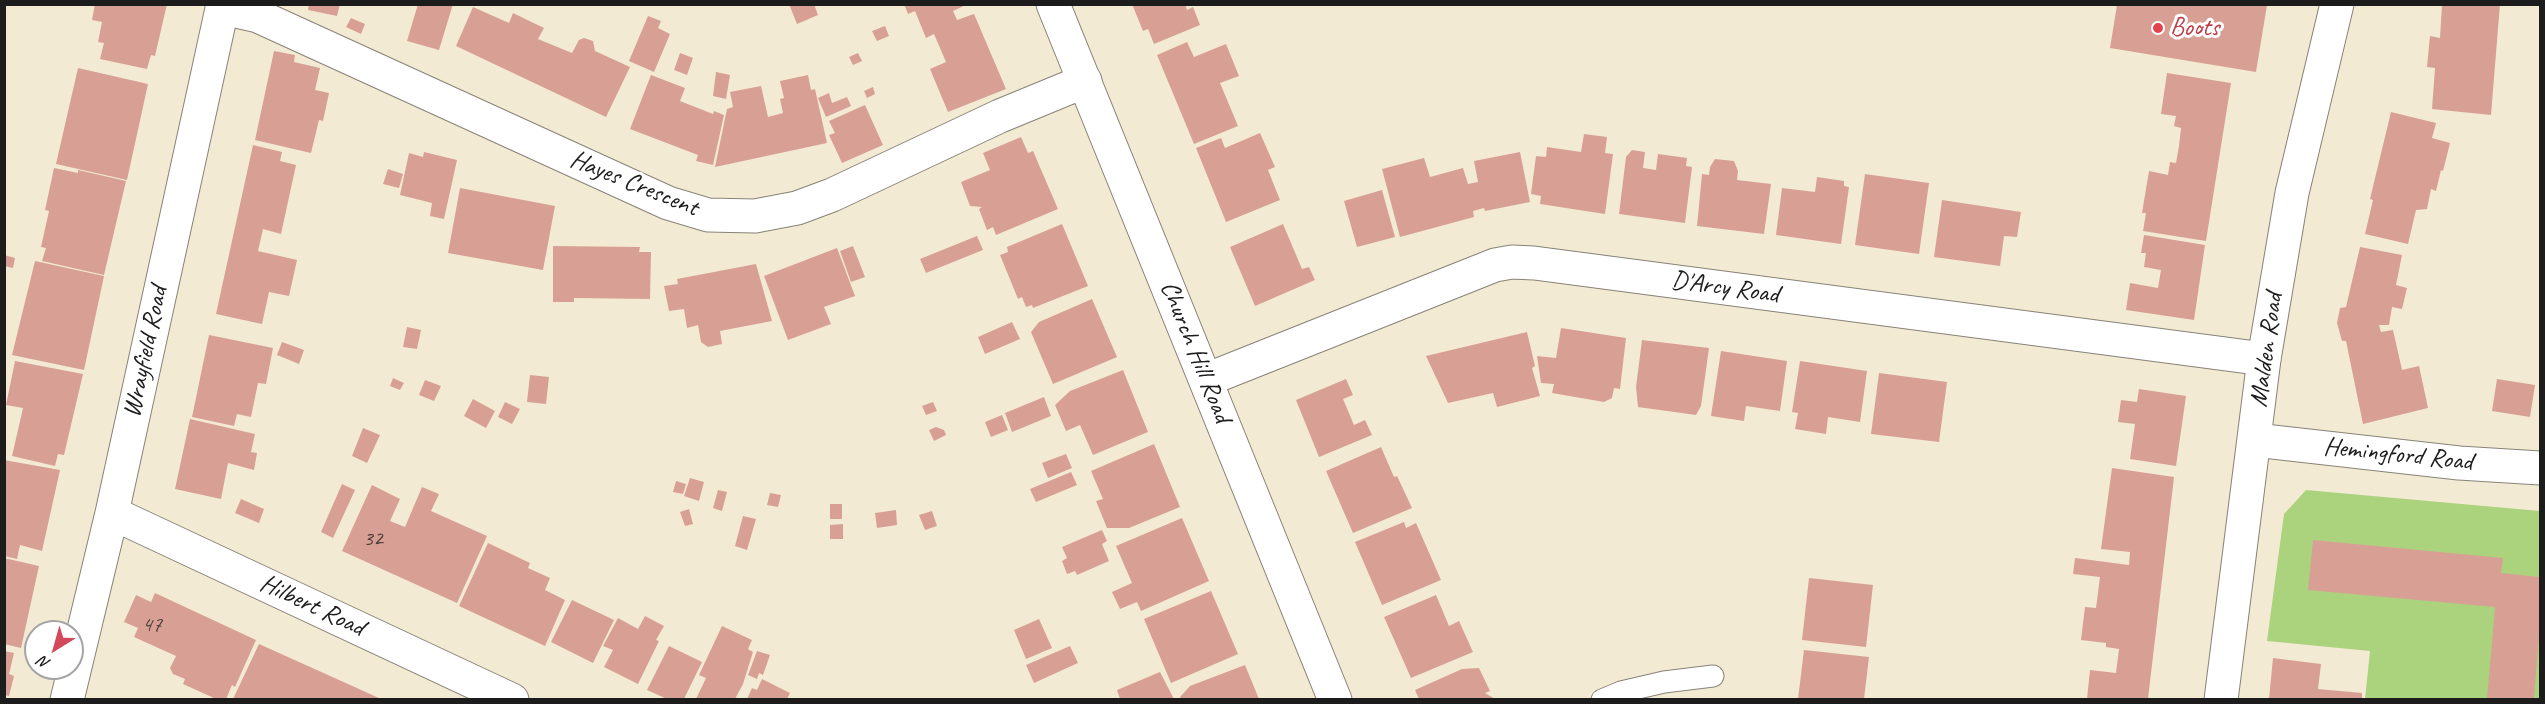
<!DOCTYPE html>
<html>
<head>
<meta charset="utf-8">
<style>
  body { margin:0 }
  #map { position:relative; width:2545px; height:704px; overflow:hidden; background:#f3ead4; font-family:Caveat,sans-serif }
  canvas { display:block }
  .frame { position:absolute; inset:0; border:6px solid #1c1c1c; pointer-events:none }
  .north { position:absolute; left:24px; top:620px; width:60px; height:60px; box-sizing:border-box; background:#fff; border:2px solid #a4a4a4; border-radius:50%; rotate:217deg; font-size:16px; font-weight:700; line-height:24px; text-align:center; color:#1c1c1c }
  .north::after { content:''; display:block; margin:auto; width:21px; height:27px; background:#d1495b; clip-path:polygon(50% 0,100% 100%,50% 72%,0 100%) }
</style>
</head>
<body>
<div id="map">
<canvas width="2545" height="704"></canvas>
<div class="frame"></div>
<div class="north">N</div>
</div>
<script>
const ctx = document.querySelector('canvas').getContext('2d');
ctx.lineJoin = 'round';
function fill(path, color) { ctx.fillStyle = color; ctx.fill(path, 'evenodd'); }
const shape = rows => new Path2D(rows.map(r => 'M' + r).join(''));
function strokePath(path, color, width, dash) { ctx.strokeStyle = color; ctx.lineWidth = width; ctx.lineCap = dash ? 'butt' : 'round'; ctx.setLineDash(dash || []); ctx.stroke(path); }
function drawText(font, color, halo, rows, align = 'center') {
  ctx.font = font + ' Caveat,sans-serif'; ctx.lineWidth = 6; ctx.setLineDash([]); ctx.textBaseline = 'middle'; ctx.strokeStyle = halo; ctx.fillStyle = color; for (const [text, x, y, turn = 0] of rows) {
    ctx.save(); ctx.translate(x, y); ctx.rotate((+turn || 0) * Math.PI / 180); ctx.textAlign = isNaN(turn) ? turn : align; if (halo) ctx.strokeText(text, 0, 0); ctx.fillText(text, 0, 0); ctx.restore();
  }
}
fill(shape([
  [2306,490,2540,511,2540,699,2365,699,2370,651,2267,641,2284,514]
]), '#abd37e');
fill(shape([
  [95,4,167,4,155,56,151,55,147,69,100,59,104,43,98,42,102,22,92,20],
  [309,4,340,4,337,16,308,10],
  [418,4,453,4,439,50,407,41],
  [789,4,814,4,818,15,797,24],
  [904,4,968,4,953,11,957,20,974,14,1006,89,948,112,930,69,946,62,934,34,926,38,915,11,908,14],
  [1132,4,1185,4,1187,10,1193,7,1200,25,1154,44,1148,29,1143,31],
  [2442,4,2500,4,2491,115,2432,109,2435,68,2427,67,2430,36,2440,38],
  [2117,5,2267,5,2256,72,2110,48],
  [473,7,509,23,513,13,544,28,538,39,572,53,579,40,584,38,593,41,595,51,630,67,606,117,456,46],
  [648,16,661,21,658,28,670,34,654,72,629,61],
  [351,18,365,24,361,34,346,27],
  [885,26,889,36,877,41,872,31],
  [1187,42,1194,57,1226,44,1239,76,1220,83,1238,126,1194,144,1157,55],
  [274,51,295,55,294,62,320,68,315,90,329,93,323,121,319,120,311,153,255,140],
  [680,53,693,58,687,75,674,70],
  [858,53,862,61,853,65,849,57],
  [78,68,148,84,127,180,56,164],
  [716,72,730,75,726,99,713,96],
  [2167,73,2231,83,2206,241,2143,231,2146,213,2142,213,2149,171,2168,175,2170,162,2176,163,2179,146,2181,128,2174,126,2176,116,2161,114],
  [651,75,685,88,680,101,713,114,714,111,724,115,713,165,696,161,698,155,630,129],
  [808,75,811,90,815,89,827,143,715,167,727,109,733,107,730,92,761,86,768,117,783,113,780,99,784,98,780,81],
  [873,87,875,94,867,98,864,91],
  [829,93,832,103,847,97,851,106,826,117,818,98],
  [865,105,883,145,842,163,829,135,835,133,829,121],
  [2391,112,2436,123,2432,138,2450,143,2443,171,2441,170,2436,191,2431,189,2427,209,2416,210,2408,244,2365,234,2373,200,2370,199],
  [1260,133,1275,167,1268,170,1280,200,1226,222,1196,148,1221,138,1225,148],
  [1584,134,1607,137,1605,153,1613,154,1605,214,1540,204,1541,196,1531,194,1536,156,1546,157,1547,147,1581,152],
  [1021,137,1028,153,1033,151,1058,209,996,235,993,227,987,230,979,209,982,207,970,206,961,182,990,170,983,153],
  [253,145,282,152,280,161,296,165,281,234,263,229,258,251,297,260,289,296,269,292,262,324,216,314],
  [1632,150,1645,152,1643,168,1656,170,1658,154,1687,158,1686,166,1692,167,1685,223,1619,214,1626,157],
  [424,152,457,160,444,219,430,216,432,203,400,195,409,153,423,157],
  [1520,152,1530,202,1485,211,1484,208,1473,211,1474,217,1400,237,1382,169,1424,158,1430,177,1463,168,1468,184,1478,182,1474,161],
  [1715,159,1734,161,1738,171,1737,180,1771,184,1764,234,1697,226,1702,174,1709,175,1710,167],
  [54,168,78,173,78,170,126,181,104,275,42,261,46,248,41,247,49,211,45,210],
  [388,169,403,174,399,188,383,184],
  [1865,174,1929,183,1919,254,1855,245],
  [1817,177,1844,181,1844,186,1849,187,1841,244,1776,235,1782,188,1815,192],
  [460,188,555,206,543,270,448,253],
  [1382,190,1395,237,1357,247,1344,201],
  [1942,200,2021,212,2017,237,2004,236,2000,266,1934,257],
  [1062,224,1088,286,1033,308,1032,305,1026,307,1022,297,1018,299,1000,255,1008,252,1007,247],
  [1283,224,1302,269,1309,267,1315,280,1255,306,1230,247],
  [2144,235,2205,245,2194,320,2126,310,2130,283,2158,288,2161,270,2144,267,2146,253,2141,253],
  [977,236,983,250,926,273,920,259],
  [553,246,640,247,639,252,651,252,650,299,574,298,574,302,553,302],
  [853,246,865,277,851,282,840,251],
  [2360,247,2402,255,2396,285,2407,288,2402,309,2392,307,2389,325,2379,325,2381,332,2393,330,2402,370,2419,366,2428,408,2363,424,2346,341,2342,341,2337,323,2340,308,2346,307],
  [837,248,855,296,824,307,831,324,788,340,764,276],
  [4,255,15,258,13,268,4,266],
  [35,261,104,276,84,370,12,355],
  [756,264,772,321,720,331,722,344,708,347,701,342,698,325,687,328,684,309,669,311,664,286,678,284,677,279],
  [1092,299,1117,357,1053,384,1031,332,1039,322],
  [1012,322,1020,339,985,354,978,337],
  [407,327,421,330,417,349,403,347],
  [1561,328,1626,338,1620,389,1614,388,1612,398,1604,402,1552,393,1554,384,1541,383,1537,356,1556,358],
  [1527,332,1535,366,1532,368,1540,396,1497,407,1493,393,1448,403,1426,356],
  [209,335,273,348,266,384,258,383,251,417,237,414,234,426,192,417],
  [1642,340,1709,348,1701,406,1696,415,1638,407,1636,387],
  [282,342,304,350,299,364,277,355],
  [1721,351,1787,361,1780,411,1746,406,1744,421,1711,416],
  [15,361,83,374,64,455,58,454,55,466,12,456,23,408,6,405],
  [1800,361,1867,371,1860,422,1828,417,1826,434,1795,429,1798,413,1792,412],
  [1123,370,1148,432,1093,455,1080,425,1066,431,1055,405,1070,391],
  [1879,373,1947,382,1939,442,1871,434],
  [530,375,549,377,546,404,527,402],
  [393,378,404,383,400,390,390,386],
  [1346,379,1353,395,1343,399,1354,425,1365,420,1372,435,1319,457,1296,400],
  [2497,379,2535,385,2530,417,2492,411],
  [425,380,441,386,434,401,419,395],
  [2139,389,2186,396,2176,466,2130,459,2135,424,2118,422,2121,400,2137,402],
  [1044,397,1051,416,1012,432,1005,413],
  [473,399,495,411,486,428,464,416],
  [505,402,520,409,512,424,498,417],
  [933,402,937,411,926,415,922,406],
  [1002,415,1008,430,991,437,985,422],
  [190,419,255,434,251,452,257,453,254,470,228,463,221,499,175,489],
  [936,427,944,430,946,435,934,441,929,430],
  [363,428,380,435,367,463,352,456],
  [1154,444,1180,507,1129,528,1107,528,1096,501,1103,499,1091,471],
  [1381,447,1394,477,1397,476,1412,508,1353,533,1326,471],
  [1066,454,1072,468,1048,478,1042,463],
  [4,460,60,470,42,551,20,545,17,559,4,556],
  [2112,468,2174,477,2148,699,2087,699,2090,670,2116,673,2119,649,2106,647,2106,643,2081,640,2085,607,2096,608,2100,577,2073,574,2075,558,2129,565,2130,552,2101,549],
  [1071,472,1077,485,1036,502,1030,489],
  [690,478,704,482,699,501,684,496],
  [676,481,686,484,683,494,673,492],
  [342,484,355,490,333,538,321,532],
  [372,485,400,499,390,521,405,527,422,487,439,494,431,511,487,536,457,603,342,551],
  [718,490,727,492,722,511,713,508],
  [770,493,781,495,778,507,767,505],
  [241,499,264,509,259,523,235,513],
  [830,504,842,504,842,519,830,519],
  [689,509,693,524,685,526,680,512],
  [896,510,897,525,877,528,875,513],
  [932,511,937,526,925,530,919,515],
  [743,516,756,519,747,550,735,546],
  [1182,518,1209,581,1141,611,1137,602,1120,609,1112,592,1132,583,1116,546],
  [1404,522,1406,528,1416,523,1441,580,1382,605,1355,542],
  [843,524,843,539,830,539,830,525],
  [1102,530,1107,541,1102,544,1109,561,1077,575,1075,571,1067,574,1062,561,1067,558,1062,547],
  [2313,540,2503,558,2501,573,2540,577,2540,624,2534,699,2487,699,2495,607,2308,590],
  [488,543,530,563,528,568,550,578,545,590,565,600,545,646,459,606],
  [4,558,39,566,21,648,4,644],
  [1809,578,1873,585,1866,647,1802,640],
  [1211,591,1238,654,1171,683,1144,619],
  [155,593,256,640,235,687,232,685,226,699,216,699,183,684,185,679,173,674,170,668,176,656,134,637,138,628,124,622,136,595,151,602],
  [1436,595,1449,626,1459,621,1473,652,1411,678,1384,617],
  [572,600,614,620,593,663,551,642],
  [645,616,664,626,656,640,659,641,638,684,604,667,613,650,603,646,618,618,638,629],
  [1039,619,1052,648,1026,659,1014,630],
  [722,626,752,640,748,649,753,652,743,684,735,699,696,699,706,678,699,675],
  [259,644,348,684,381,699,233,699],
  [669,646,702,662,684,699,667,699,647,690],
  [1070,646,1078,663,1034,683,1026,665],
  [1804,650,1869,657,1864,699,1798,699],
  [4,651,14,653,9,674,14,676,9,696,4,695],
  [757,651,770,655,763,675,759,673,757,679,748,675],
  [2273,658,2321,664,2318,689,2362,693,2362,699,2269,699],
  [1245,665,1259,699,1181,699,1180,697,1190,686],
  [1479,668,1490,691,1485,693,1495,699,1419,699,1415,690,1462,669],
  [1160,672,1174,699,1120,699,1117,690],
  [762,679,790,693,787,699,747,699,752,688,757,690]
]), '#d8a094');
const lane = shape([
  [1602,700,1621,692,1664,682,1713,676]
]);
const street = shape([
  [222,8,258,16,668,203,708,215,755,216,797,208,832,195,1000,116,1085,81],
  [1206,380,1495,265,1512,262,1534,263,2264,359],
  [2255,440,2459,463,2540,468],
  [112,513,512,700],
  [67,700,112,513,223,4]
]);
const secondary = shape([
  [1053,4,1335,700]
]);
const primary = shape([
  [2221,700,2264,359,2292,193,2337,4]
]);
strokePath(lane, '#888378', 23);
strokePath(street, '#888378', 35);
strokePath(secondary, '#888378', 35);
strokePath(primary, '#888378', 35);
strokePath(lane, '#fff', 21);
strokePath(street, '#fff', 33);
strokePath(secondary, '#fff', 33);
strokePath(primary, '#fff', 33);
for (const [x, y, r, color] of [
  [2158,28,6,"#e0444e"]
]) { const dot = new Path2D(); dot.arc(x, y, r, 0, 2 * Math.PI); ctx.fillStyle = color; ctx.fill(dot); strokePath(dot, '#fff', 2); }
drawText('22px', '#4b3d3a', null, [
  ["32",373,539],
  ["47",152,625]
]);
drawText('26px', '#be3a42', '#fff', [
  ["Boots",2170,28]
], 'left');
drawText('26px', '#1c1c1c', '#fff', [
  ["Hayes Crescent",634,184,22],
  ["D'Arcy Road",1725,288,8],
  ["Malden Road",2267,350,-82],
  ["Wrayfield Road",146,352,-78],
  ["Church Hill Road",1195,352,68],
  ["Hemingford Road",2398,455,6],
  ["Hilbert Road",312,606,25]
]);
</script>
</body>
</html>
